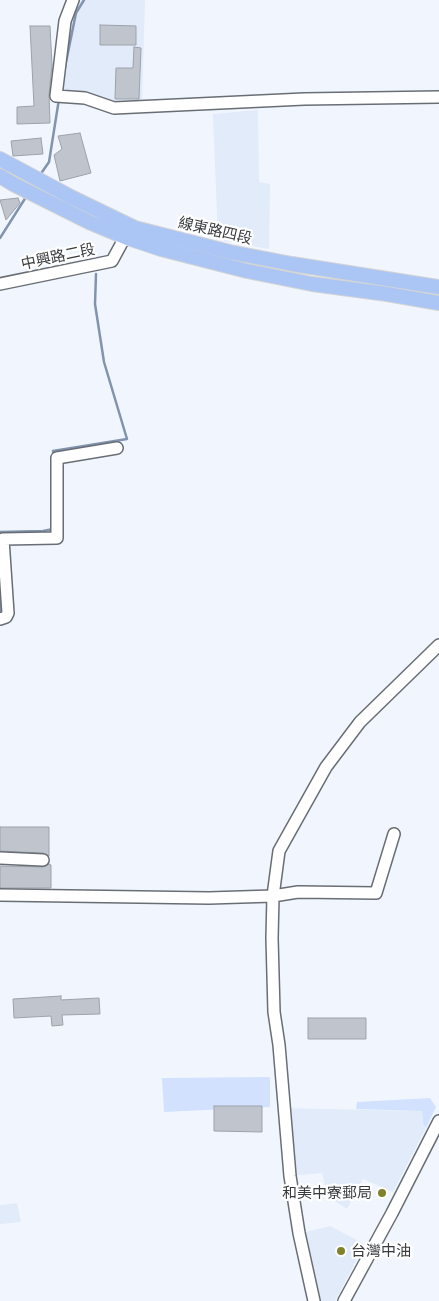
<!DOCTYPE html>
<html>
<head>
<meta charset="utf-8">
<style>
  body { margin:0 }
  canvas { display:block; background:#f1f6fe }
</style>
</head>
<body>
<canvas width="439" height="1301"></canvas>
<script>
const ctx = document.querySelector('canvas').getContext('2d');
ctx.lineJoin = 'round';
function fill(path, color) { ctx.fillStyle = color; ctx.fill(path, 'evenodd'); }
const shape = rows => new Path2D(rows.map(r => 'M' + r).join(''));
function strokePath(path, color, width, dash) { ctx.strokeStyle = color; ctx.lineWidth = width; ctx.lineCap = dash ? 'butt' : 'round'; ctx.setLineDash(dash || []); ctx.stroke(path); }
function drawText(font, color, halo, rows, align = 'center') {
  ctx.font = font + ' "Alegreya Sans","Noto Sans TC",sans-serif'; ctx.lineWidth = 4.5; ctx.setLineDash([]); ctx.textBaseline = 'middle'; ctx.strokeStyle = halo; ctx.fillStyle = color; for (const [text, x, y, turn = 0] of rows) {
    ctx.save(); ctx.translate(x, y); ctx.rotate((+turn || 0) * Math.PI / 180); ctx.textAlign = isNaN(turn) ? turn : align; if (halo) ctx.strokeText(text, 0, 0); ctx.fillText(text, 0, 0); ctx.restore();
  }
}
fill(shape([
  [78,0,145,0,142,104,62,97,63,42],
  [258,110,259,182,270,184,269,249,218,240,213,114],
  [278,1108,422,1111,423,1123,426,1128,393,1192,363,1179,347,1209,328,1197,322,1173,289,1176,283,1130],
  [17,1203,21,1222,0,1224,0,1205],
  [330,1226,365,1244,335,1301,314,1301,298,1234]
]), '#e2ebfa');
fill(shape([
  [270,1077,270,1107,164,1112,162,1078],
  [430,1098,436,1107,426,1128,423,1123,422,1111,356,1109,357,1102]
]), '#d2e2fe');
strokePath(shape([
  [64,72,76,13,84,0],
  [40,175,49,162,59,99],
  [0,238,26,197],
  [54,456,53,451,127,439,104,362,95,304,96,274],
  [0,532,43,531,53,529],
  [0,613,0,577]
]), '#8293b0', 2.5);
const building = shape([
  [100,25,136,26,136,45,100,45,100,25],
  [30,26,50,26,52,65,49,95,50,123,17,124,17,107,34,106,30,26],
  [134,47,141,48,139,99,115,99,116,68,133,68,134,47],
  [80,133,91,173,60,181,54,155,62,149,58,136,80,133],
  [41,138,43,154,13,156,11,141,41,138],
  [18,198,20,203,6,220,0,200,18,198],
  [0,827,49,827,49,856,43,853,0,851,0,827],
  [49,864,51,865,51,888,0,888,0,866,43,867,49,864],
  [61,996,61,1000,99,998,100,1014,62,1015,63,1025,52,1026,51,1016,14,1018,13,999,61,996],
  [308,1018,366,1018,366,1039,308,1039,308,1018],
  [214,1106,262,1106,262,1132,214,1131,214,1106]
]);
fill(building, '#c0c5cd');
strokePath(building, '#9da2aa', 1);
const minor = shape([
  [73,0,65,21,56,96,85,98,114,108,304,99,439,97],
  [0,284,112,261,125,237,126,230],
  [0,619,6,617,8,613,3,539,57,538,57,458,117,448],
  [0,858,43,860],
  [0,895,209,898,273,896,298,892,376,893,394,834],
  [314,1301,299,1233,290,1176,279,1045,274,1012,272,938,273,896,279,851,326,767,360,722,439,645],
  [344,1301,392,1213,439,1121]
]);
const major = shape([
  [0,159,71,197,135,228,230,252,292,264,439,287],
  [0,176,13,184,89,222,125,237,161,249,247,271,312,284,387,294,439,303]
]);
strokePath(minor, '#696e75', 14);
strokePath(major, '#d3d4d4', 16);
strokePath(minor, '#fff', 11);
strokePath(major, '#abc6f5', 14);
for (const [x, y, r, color] of [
  [382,1193,5,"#7f812b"],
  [341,1251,5,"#7f812b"]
]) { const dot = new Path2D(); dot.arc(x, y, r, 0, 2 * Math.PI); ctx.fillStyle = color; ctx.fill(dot); strokePath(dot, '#fff', 2); }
drawText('15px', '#383a3d', '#fff', [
  ["線東路四段",215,231,13],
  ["中興路二段",58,257,-12]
]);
drawText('15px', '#383a3d', '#fff', [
  ["和美中寮郵局",372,1193],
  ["台灣中油",351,1251,"left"]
], 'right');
</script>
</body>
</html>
